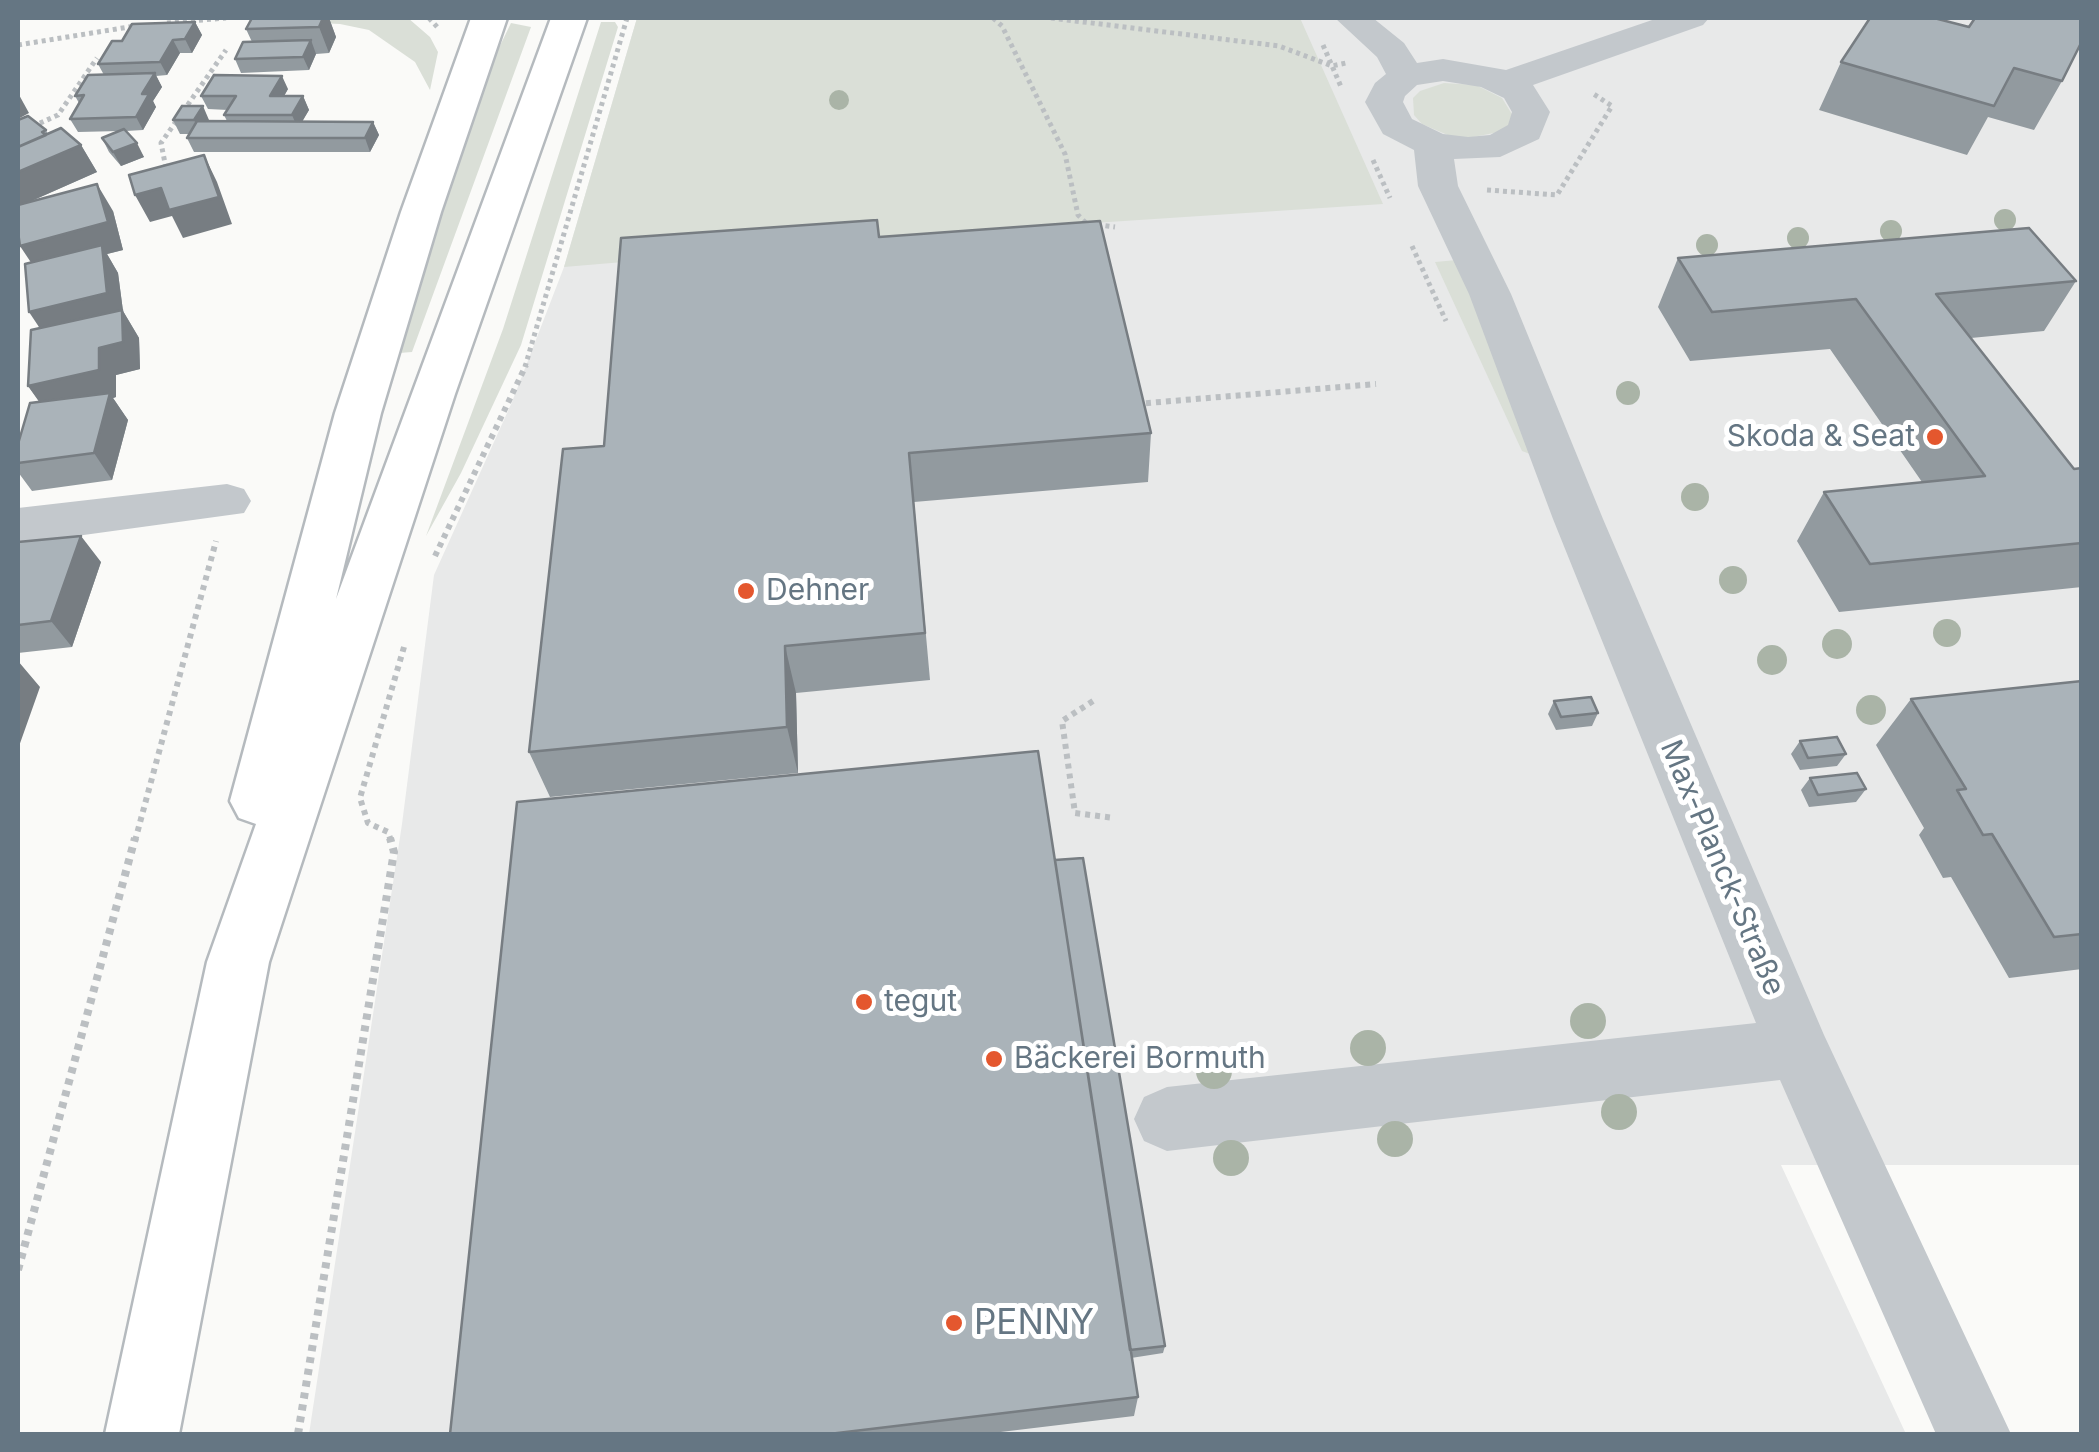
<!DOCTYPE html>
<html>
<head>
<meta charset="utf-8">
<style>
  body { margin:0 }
  #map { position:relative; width:2099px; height:1452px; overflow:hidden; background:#fafaf8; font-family:Inter,sans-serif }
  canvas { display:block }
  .frame { position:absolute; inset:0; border:20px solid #657683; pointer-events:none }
</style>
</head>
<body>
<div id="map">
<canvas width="2099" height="1452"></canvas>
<div class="frame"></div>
</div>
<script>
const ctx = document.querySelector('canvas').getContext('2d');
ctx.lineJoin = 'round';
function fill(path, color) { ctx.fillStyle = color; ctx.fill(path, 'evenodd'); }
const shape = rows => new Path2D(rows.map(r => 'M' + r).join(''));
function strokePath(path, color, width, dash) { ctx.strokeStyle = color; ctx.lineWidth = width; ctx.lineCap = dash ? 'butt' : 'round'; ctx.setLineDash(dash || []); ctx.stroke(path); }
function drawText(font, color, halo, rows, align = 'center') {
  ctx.font = font + ' Inter,sans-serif'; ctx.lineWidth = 10; ctx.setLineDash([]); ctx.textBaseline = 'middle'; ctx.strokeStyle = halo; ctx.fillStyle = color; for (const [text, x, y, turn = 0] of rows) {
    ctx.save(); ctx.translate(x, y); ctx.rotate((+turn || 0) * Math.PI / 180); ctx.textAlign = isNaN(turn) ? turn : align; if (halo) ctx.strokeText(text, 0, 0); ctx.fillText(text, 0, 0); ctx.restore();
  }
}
fill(shape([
  [637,18,2081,18,2081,1165,1781,1165,1906,1434,309,1434,402,824,434,575,512,402,564,267]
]), '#e8e9e9');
fill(shape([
  [265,18,408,18,430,37,438,52,430,90,415,62,369,30,340,24,252,20],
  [637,18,1300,18,1383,204,1063,225,564,267],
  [601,22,615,22,618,27,521,345,461,473,426,536,503,329],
  [511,23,531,27,412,352,399,353,454,171,495,56],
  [1444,83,1476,85,1502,98,1513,116,1509,125,1499,132,1468,138,1450,136,1422,124,1414,115,1413,98,1420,91],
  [1457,260,1530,454,1522,451,1435,262]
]), '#dadfd7');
const major = shape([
  [471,18,507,18,441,212,381,413,336,599,551,18,587,18,455,394,269,962,179,1434,105,1434,207,962,256,824,239,818,230,801,335,413,401,212,471,18]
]);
strokePath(major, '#b5babe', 5);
strokePath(shape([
  [429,18,439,29],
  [993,18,1002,26,1065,154,1078,215,1086,223,1115,227],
  [1051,18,1279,46,1332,66,1346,63],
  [167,23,226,18],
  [18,45,135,26],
  [1323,45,1342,89],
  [18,133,58,115,97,58],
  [1373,160,1390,198],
  [166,168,161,143,226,50],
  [1487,190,1557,195,1612,106,1592,93],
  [1412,246,1446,321],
  [525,367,627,18]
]), '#bbbfc2', 5, [4, 4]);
strokePath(shape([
  [1136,404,1376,384],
  [435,556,526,365],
  [1093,701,1062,721,1075,813,1114,818],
  [135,841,216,541],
  [391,841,388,832,368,823,360,798,404,647]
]), '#bbbfc2', 6, [5, 5]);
strokePath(shape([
  [18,1270,135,838],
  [298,1434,394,852,390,838]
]), '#bbbfc2', 8, [6, 6]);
fill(shape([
  [1335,18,1373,18,1404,43,1417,63,1443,59,1506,70,1658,18,1709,18,1703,25,1533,85,1550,112,1539,139,1500,157,1454,159,1458,186,1511,294,1603,519,1824,1035,2011,1434,1936,1434,1780,1080,1167,1151,1144,1141,1134,1119,1144,1097,1167,1087,1756,1023,1553,519,1469,294,1418,186,1414,150,1383,134,1365,102,1375,83,1386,74,1377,57,1335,18],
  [1443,81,1481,87,1504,98,1512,112,1508,125,1490,135,1468,137,1443,134,1412,119,1403,102,1405,96,1417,85,1443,81],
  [227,484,244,489,251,501,244,513,18,544,18,508,227,484]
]), '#c3c8cc');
fill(major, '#fff');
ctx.fillStyle = '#aab4a7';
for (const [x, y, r] of [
  [839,100,10],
  [2005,220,11],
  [1891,231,11],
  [1798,238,11],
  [1707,245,11],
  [1628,393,12],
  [1695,497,14],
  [1733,580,14],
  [1947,633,14],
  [1837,644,15],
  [1772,660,15],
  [1871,710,15],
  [1588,1021,18],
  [1368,1048,18],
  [1214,1071,18],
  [1619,1112,18],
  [1395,1139,18],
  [1231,1158,18]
]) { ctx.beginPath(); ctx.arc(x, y, r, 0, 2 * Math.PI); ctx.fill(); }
fill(shape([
  [329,18,336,37,329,53,316,54,309,70,241,73,235,59,252,42,246,29],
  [1870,18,2062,81,2034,130,1988,117,1967,155,1819,110,1841,62],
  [195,22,202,35,192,53,180,53,167,75,156,76,162,87,153,101,156,107,143,130,126,131,144,157,121,166,109,152,102,138,120,131,78,132,70,119,79,103,75,96,104,75,98,64,122,41],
  [288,89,284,96,303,96,309,110,302,121,373,122,379,135,370,152,194,152,187,138,189,134,180,134,173,120,227,121,224,115,228,110,208,109,201,96],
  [18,120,46,130,48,134,81,145,97,172,27,203,113,211,123,250,107,254,118,273,123,311,139,338,140,369,116,375,116,397,113,398,128,420,112,480,32,491,18,472,18,444,40,402,28,386,39,328,31,262,18,204],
  [879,237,1151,433,1148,482,914,502,930,680,796,693,798,773,550,797,529,752,604,446],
  [1678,258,2076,281,2044,331,1971,338,2074,469,2082,468,2082,587,1839,612,1797,541,1824,492,1922,482,1830,349,1690,361,1658,307],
  [18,542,101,562,72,647,18,653],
  [2082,681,2082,969,2009,978,1951,877,1943,878,1919,835,1924,828,1876,745,1911,699],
  [1554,701,1598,713,1592,726,1556,730,1548,714],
  [1800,741,1846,754,1837,766,1800,770,1791,754],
  [1810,778,1866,789,1856,802,1809,807,1801,790],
  [1055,860,1165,1346,1163,1353,1131,1358,1138,1397,1134,1416,984,1434,450,1434]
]), '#929a9f');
fill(shape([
  [323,18,329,18,336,37,329,53,319,27],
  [195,22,202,35,192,53,185,39],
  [173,40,180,53,167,75,160,62],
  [311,40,316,54,309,70,303,57],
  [155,73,162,87,153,101,156,107,143,130,136,117,142,94],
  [282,76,288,89,276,110,270,96],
  [18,93,29,113,18,119],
  [303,96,309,110,298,129,292,115],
  [203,106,209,120,201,134,194,120],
  [373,122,379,135,370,152,365,138],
  [137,143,144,157,121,166,113,152],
  [81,145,97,172,20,206,18,202,18,164],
  [204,155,217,182,232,224,183,238,172,216,150,222,135,195,161,188],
  [97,184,113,211,123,250,107,254,118,273,123,311,139,338,140,369,116,375,116,397,113,398,128,420,112,480,94,453,47,413,28,386,47,339,29,312,38,273,20,246],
  [81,536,101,562,72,647,51,621],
  [785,646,796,693,798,773,787,727],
  [18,661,40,687,18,749]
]), '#777d82');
const building = shape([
  [252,18,323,18,319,27,246,29,252,18],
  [1870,18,1934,18,1969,27,1975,18,2082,18,2082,41,2062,81,2014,68,1994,106,1841,62,1870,18],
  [195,22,185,39,173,40,160,62,98,64,112,41,122,41,132,24,195,22],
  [311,40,303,57,235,59,243,42,311,40],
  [155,73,142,94,149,94,136,117,70,119,84,95,75,96,88,75,155,73],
  [214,75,282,76,270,96,303,96,292,115,224,115,236,96,201,96,214,75],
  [182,106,203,106,194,120,173,120,182,106],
  [28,116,46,130,42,132,46,135,18,147,18,120,28,116],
  [197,121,373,122,365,138,187,138,197,121],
  [61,128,81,145,18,172,18,147,61,128],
  [124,129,137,143,113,152,102,138,124,129],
  [204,155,219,197,169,210,161,188,135,195,129,175,204,155],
  [97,184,108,222,20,246,18,232,18,205,97,184],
  [877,220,879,237,1100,221,1151,433,909,453,925,633,785,646,787,727,529,752,563,449,604,446,621,238,877,220],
  [2029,228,2076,281,1936,294,2074,469,2082,468,2082,543,1870,564,1824,492,1985,476,1856,299,1712,312,1678,258,2029,228],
  [102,245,107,293,29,312,25,264,102,245],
  [122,310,123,342,99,348,99,370,28,386,31,330,122,310],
  [110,393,94,453,18,463,18,444,30,403,110,393],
  [81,536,51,621,18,625,18,542,81,536],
  [2082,681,2082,934,2054,937,1992,834,1983,835,1957,790,1966,789,1911,699,2082,681],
  [1591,697,1598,713,1561,717,1554,701,1591,697],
  [1837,737,1846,754,1808,758,1800,741,1837,737],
  [1038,751,1138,1397,829,1434,450,1434,517,802,1038,751],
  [1857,773,1866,789,1818,795,1810,778,1857,773],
  [1083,858,1165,1346,1130,1350,1055,860,1083,858]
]);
fill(building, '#aab3b9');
strokePath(building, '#777d82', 2.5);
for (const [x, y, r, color] of [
  [1935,437,10,"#e4572e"],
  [746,591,10,"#e4572e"],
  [864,1002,10,"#e4572e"],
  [994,1059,10,"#e4572e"],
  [954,1323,10,"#e4572e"]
]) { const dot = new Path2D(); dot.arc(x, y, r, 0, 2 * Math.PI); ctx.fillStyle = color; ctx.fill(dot); strokePath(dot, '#fff', 4); }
drawText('30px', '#657683', '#fff', [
  ["Skoda & Seat",1915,437,"right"],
  ["Dehner",766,591],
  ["tegut",884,1002],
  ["Bäckerei Bormuth",1014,1059]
], 'left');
drawText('30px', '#657683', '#fff', [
  ["Max-Planck-Straße",1722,868,67]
]);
drawText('35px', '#657683', '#fff', [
  ["PENNY",974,1323]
], 'left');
</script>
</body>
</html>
